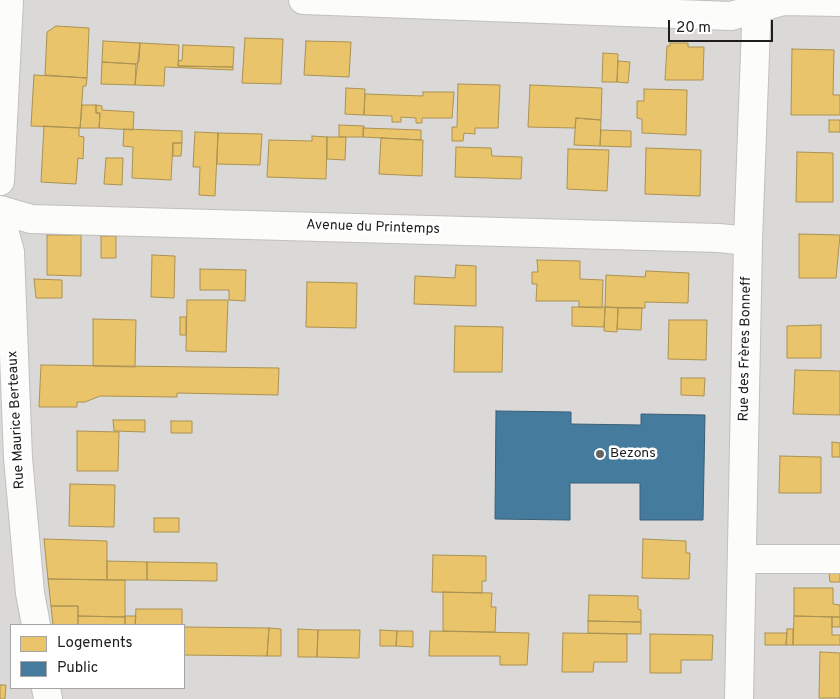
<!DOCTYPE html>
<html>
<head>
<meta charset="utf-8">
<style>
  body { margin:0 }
  #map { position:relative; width:840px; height:699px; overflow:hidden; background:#ebe9e6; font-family:Overpass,sans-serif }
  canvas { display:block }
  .legend { position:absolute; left:10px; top:624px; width:175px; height:65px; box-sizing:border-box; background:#fff; border:1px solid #a5a5a5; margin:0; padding:6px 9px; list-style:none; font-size:15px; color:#1d1d1d }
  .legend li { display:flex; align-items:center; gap:10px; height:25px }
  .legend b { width:25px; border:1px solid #a5a5a5 }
  .scale { position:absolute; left:668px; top:20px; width:105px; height:22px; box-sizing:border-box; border:2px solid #1d1d1d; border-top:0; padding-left:6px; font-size:15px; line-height:18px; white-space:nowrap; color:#1d1d1d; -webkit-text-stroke:4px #fff; paint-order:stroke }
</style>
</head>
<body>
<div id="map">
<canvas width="840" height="699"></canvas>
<ul class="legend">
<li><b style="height:14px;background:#e9c46a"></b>Logements</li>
<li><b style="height:14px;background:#457b9d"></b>Public</li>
</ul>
<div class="scale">20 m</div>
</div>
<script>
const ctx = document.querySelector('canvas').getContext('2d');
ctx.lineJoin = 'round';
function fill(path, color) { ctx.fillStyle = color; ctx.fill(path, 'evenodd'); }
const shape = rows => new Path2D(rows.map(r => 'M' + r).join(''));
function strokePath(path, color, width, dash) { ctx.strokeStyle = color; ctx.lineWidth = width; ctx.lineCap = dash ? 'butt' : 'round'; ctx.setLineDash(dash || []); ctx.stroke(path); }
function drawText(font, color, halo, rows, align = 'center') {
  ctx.font = font + ' Overpass,sans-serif'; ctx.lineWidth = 5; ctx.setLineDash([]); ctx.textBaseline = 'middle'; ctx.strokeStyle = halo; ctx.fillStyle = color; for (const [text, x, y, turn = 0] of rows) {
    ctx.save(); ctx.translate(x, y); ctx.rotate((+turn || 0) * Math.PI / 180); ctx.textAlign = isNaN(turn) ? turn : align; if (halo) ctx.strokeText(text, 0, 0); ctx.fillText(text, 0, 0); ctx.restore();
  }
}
fill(shape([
  [0,0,840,0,840,699,0,699],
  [11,625,184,625,184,688,11,688]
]), '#dad9d7');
const homes = shape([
  [56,26,89,28,87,78,45,75,47,32,56,26],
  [245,38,283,39,281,84,242,83,245,38],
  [103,41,140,43,139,62,136,64,102,62,103,41],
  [306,41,351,42,349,77,304,75,306,41],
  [140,43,179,45,178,66,233,67,233,70,165,67,164,86,135,85,140,43],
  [670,43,688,43,688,47,704,47,703,80,665,80,667,46,670,46,670,43],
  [183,45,234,47,233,67,178,66,179,60,182,61,183,45],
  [792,49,834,50,833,95,840,95,840,115,791,115,792,49],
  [603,53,618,54,617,82,602,82,603,53],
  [618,61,630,62,628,83,617,82,618,61],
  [102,62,136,64,135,85,101,84,102,62],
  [34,75,87,78,86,86,83,86,80,128,31,126,34,75],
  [458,84,500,85,498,128,475,128,475,134,464,133,463,141,452,141,452,127,457,127,458,84],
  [530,85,602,88,601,120,576,118,575,128,528,127,530,85],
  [346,88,365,89,364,115,345,114,346,88],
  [644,89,687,90,686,135,642,133,642,119,637,118,637,101,644,101,644,89],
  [423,92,454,92,452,118,422,118,422,123,416,123,416,118,401,117,401,122,392,122,392,116,364,115,365,94,423,96,423,92],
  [82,105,96,105,96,113,100,113,99,128,80,128,82,105],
  [96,105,102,106,102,110,134,112,133,130,99,128,100,113,96,113,96,105],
  [576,118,601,120,600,146,574,145,576,118],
  [829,120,840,120,840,132,829,132,829,120],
  [339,125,364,126,363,137,339,137,339,125],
  [44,126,79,128,79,136,84,137,83,159,78,158,76,184,41,182,44,126],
  [363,128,421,130,421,140,363,137,363,128],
  [124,129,182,131,182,143,173,143,171,180,132,178,133,147,123,146,124,129],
  [601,130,631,131,631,147,600,146,601,130],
  [195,132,218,133,215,196,199,195,200,167,193,167,195,132],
  [218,133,262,134,260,165,217,164,218,133],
  [312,136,327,137,326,179,267,177,269,140,312,141,312,136],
  [327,137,346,137,345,160,327,159,327,137],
  [381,138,423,140,422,176,379,174,381,138],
  [173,143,182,143,181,156,173,156,173,143],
  [456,147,491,148,492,156,522,157,521,179,455,177,456,147],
  [646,148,701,150,700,196,645,194,646,148],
  [568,149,609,150,607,191,567,189,568,149],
  [797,152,833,153,833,202,796,202,797,152],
  [106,158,123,158,122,185,104,184,106,158],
  [799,234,840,235,836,278,799,278,799,234],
  [47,235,81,235,81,276,47,275,47,235],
  [101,236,116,236,116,258,101,258,101,236],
  [152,255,175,256,174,298,151,297,152,255],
  [537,260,580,261,580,279,603,280,602,308,579,307,579,301,536,301,537,284,532,284,532,272,538,272,537,260],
  [456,265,476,266,476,306,414,304,415,276,455,278,456,265],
  [200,269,246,270,245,301,229,300,229,290,200,290,200,269],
  [646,271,689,273,688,303,645,302,645,308,605,307,606,275,645,277,646,271],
  [34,279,62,280,62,298,36,298,34,279],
  [307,282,357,283,356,328,306,327,307,282],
  [187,300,228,300,226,352,186,351,187,300],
  [572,307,605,307,604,327,572,326,572,307],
  [605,307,618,308,617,332,604,331,605,307],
  [618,308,642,308,641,330,617,329,618,308],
  [180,317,186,317,186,335,180,335,180,317],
  [93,319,136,320,135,367,93,366,93,319],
  [669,320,707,320,706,360,668,359,669,320],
  [821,325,821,358,787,358,787,326,821,325],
  [455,326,503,327,502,372,454,372,455,326],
  [41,365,279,368,278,395,177,393,177,397,100,396,85,402,77,402,77,407,39,407,41,365],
  [795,370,840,371,840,415,793,414,795,370],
  [681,378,705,378,704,396,681,395,681,378],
  [113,420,145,420,145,432,114,431,113,420],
  [171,421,192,421,192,433,171,433,171,421],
  [77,431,119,432,118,471,77,471,77,431],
  [832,442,840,443,840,457,832,457,832,442],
  [780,456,821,457,821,493,779,493,780,456],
  [70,484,115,485,114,527,69,526,70,484],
  [154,518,179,518,179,532,154,532,154,518],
  [44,539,107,541,107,580,48,579,44,539],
  [643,539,686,541,686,553,690,553,689,579,642,578,643,539],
  [433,555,486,556,486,581,482,581,482,593,432,592,433,555],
  [107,561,147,562,147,580,107,580,107,561],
  [147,562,217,563,217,581,147,580,147,562],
  [829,572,840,572,840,582,830,582,829,572],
  [48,579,125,580,125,617,78,616,78,606,51,606,48,579],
  [794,588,833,588,833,604,840,605,840,617,794,616,794,588],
  [443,592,492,593,491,607,496,607,495,632,443,631,443,592],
  [589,595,638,596,638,609,641,610,641,622,588,621,589,595],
  [51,606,78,606,78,625,53,625,51,606],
  [136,609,182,609,182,625,135,625,136,609],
  [78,616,125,617,125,625,78,625,78,616],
  [125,616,136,616,135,625,125,625,125,616],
  [794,616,832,617,832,635,840,635,840,645,793,645,794,616],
  [832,617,840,617,840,627,832,627,832,617],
  [588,621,641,622,641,634,588,633,588,621],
  [184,627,269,628,267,656,184,655,184,627],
  [269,628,281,629,281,656,267,656,269,628],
  [298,629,318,630,317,657,298,657,298,629],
  [787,629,793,629,793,645,786,645,787,629],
  [318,630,360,630,359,658,317,657,318,630],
  [380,630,397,631,396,646,380,646,380,630],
  [397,631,413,631,413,647,396,646,397,631],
  [430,631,529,633,527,665,500,665,500,656,429,656,430,631],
  [563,633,627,634,627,662,594,662,593,672,562,672,563,633],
  [765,633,787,633,786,645,765,645,765,633],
  [650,634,713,635,712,660,681,660,681,673,650,673,650,634],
  [820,652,840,653,840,698,819,698,820,652],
  [0,685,6,685,5,699,0,699,0,685]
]);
fill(homes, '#e9c46a');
strokePath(homes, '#ac9253', 1);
const public = shape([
  [496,411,571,412,571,424,641,425,641,414,705,415,703,520,640,520,640,483,570,483,570,520,495,519,496,411]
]);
fill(public, '#457b9d');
strokePath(public, '#395f77', 1);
const minor = shape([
  [303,0,731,16,783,1,840,2],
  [0,181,9,0],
  [0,210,31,219,719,238,748,241],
  [0,215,10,252,18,458,30,593,36,625],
  [742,559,840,559],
  [46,688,48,699],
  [739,699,748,241,757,0]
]);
strokePath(minor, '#c1c0be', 30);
strokePath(minor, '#fcfcfb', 28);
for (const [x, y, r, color] of [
  [600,454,5,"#656463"]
]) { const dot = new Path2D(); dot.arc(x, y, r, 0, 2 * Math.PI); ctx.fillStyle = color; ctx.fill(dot); strokePath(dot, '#fff', 2); }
drawText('14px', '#1d1d1d', '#fff', [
  ["Avenue du Printemps",373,228,2],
  ["Rue des Frères Bonneff",746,349,-89],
  ["Rue Maurice Berteaux",17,420,-93]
]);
drawText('14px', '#1d1d1d', '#fff', [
  ["Bezons",610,454]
], 'left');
</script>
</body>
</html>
